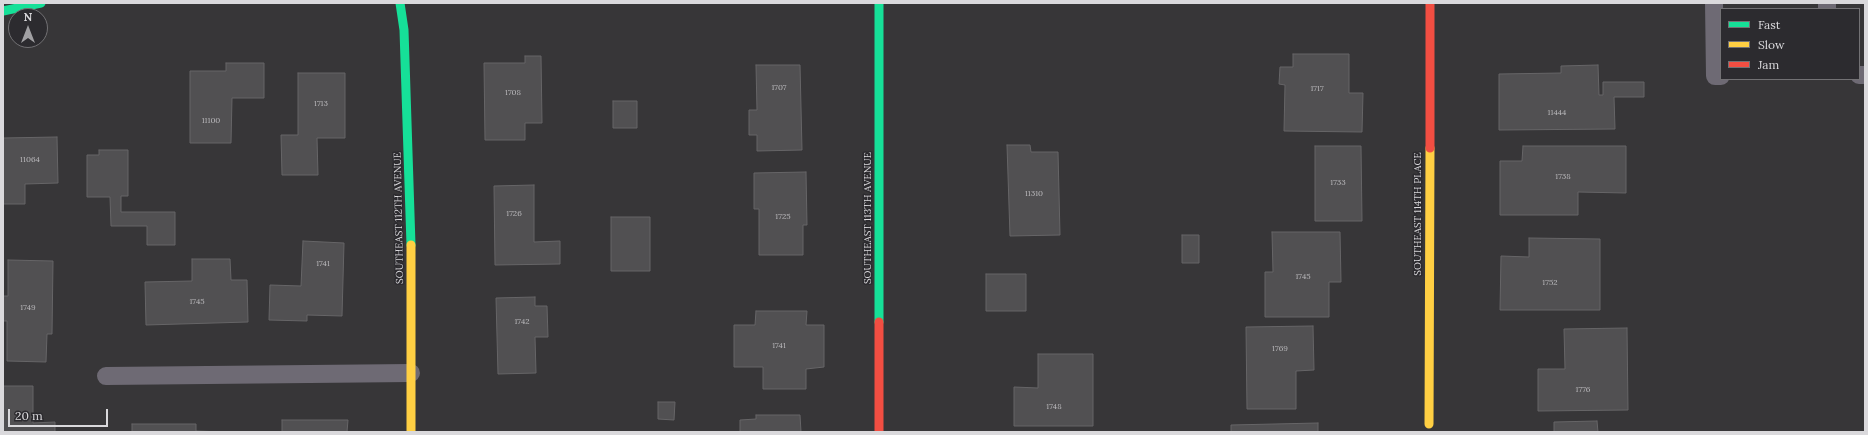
<!DOCTYPE html>
<html>
<head>
<meta charset="utf-8">
<style>
  body { margin:0 }
  #map { position:relative; width:1868px; height:435px; overflow:hidden; background:#373638; font-family:Lora,serif }
  canvas { display:block }
  .frame { position:absolute; inset:0; border:4px solid #dad9dc; pointer-events:none }
  .legend { position:absolute; left:1720px; top:8px; width:140px; height:72px; box-sizing:border-box; background:#2c2b2f; border:1px solid #727174; margin:0; padding:5px 7px; list-style:none; font-size:12px; color:#dad9dc }
  .legend li { display:flex; align-items:center; gap:8px; height:20px }
  .legend b { width:20px; border:1px solid #727174 }
  .north { position:absolute; left:8px; top:8px; width:40px; height:40px; box-sizing:border-box; background:#2c2b2f; border:1px solid #727174; border-radius:50%; rotate:0deg; font-size:11px; font-weight:700; line-height:16px; text-align:center; color:#dad9dc }
  .north::after { content:''; display:block; margin:auto; width:14px; height:18px; background:#a1a0a3; clip-path:polygon(50% 0,100% 100%,50% 72%,0 100%) }
  .scale { position:absolute; left:8px; top:409px; width:100px; height:18px; box-sizing:border-box; border:2px solid #dad9dc; border-top:0; padding-left:5px; font-size:12px; line-height:14px; white-space:nowrap; color:#dad9dc; -webkit-text-stroke:3px #2c2b2f; paint-order:stroke }
</style>
</head>
<body>
<div id="map">
<canvas width="1868" height="435"></canvas>
<div class="frame"></div>
<ul class="legend">
<li><b style="height:5px;background:#16e098"></b>Fast</li>
<li><b style="height:5px;background:#ffcf43"></b>Slow</li>
<li><b style="height:5px;background:#f24e42"></b>Jam</li>
</ul>
<div class="north">N</div>
<div class="scale">20 m</div>
</div>
<script>
const ctx = document.querySelector('canvas').getContext('2d');
ctx.lineJoin = 'round';
function fill(path, color) { ctx.fillStyle = color; ctx.fill(path, 'evenodd'); }
const shape = rows => new Path2D(rows.map(r => 'M' + r).join(''));
function strokePath(path, color, width, dash) { ctx.strokeStyle = color; ctx.lineWidth = width; ctx.lineCap = dash ? 'butt' : 'round'; ctx.setLineDash(dash || []); ctx.stroke(path); }
function drawText(font, color, halo, rows, align = 'center') {
  ctx.font = font + ' Lora,serif'; ctx.lineWidth = 3; ctx.setLineDash([]); ctx.textBaseline = 'middle'; ctx.strokeStyle = halo; ctx.fillStyle = color; for (const [text, x, y, turn = 0] of rows) {
    ctx.save(); ctx.translate(x, y); ctx.rotate((+turn || 0) * Math.PI / 180); ctx.textAlign = isNaN(turn) ? turn : align; if (halo) ctx.strokeText(text, 0, 0); ctx.fillText(text, 0, 0); ctx.restore();
  }
}
const building = shape([
  [1293,54,1349,54,1349,93,1363,93,1362,132,1284,131,1285,85,1279,84,1280,67,1293,67,1293,54],
  [525,56,541,56,542,123,525,123,525,140,485,140,484,63,525,63,525,56],
  [226,63,264,63,264,98,232,98,231,143,190,143,190,71,226,71,226,63],
  [756,65,800,65,802,150,757,151,757,135,749,135,749,110,757,110,756,65],
  [1598,65,1599,95,1603,95,1603,82,1644,82,1644,97,1614,97,1615,129,1499,130,1499,74,1561,73,1561,66,1598,65],
  [298,73,345,73,345,138,317,138,318,175,282,175,281,135,298,135,298,73],
  [613,101,637,101,637,128,613,128,613,101],
  [57,137,58,183,25,184,25,204,3,204,3,138,57,137],
  [1007,145,1030,145,1031,152,1058,152,1060,235,1010,236,1007,145],
  [1315,146,1361,146,1362,221,1315,221,1315,146],
  [1523,146,1626,146,1626,193,1578,192,1578,215,1500,215,1500,161,1522,161,1523,146],
  [99,150,128,150,128,196,121,196,121,212,175,212,175,245,147,245,147,226,111,226,110,197,87,197,87,155,99,155,99,150],
  [806,172,807,225,803,225,803,255,759,255,759,209,754,209,754,173,806,172],
  [534,185,534,242,560,241,560,264,495,265,494,186,534,185],
  [611,217,650,217,650,271,611,271,611,217],
  [1272,232,1340,232,1341,282,1329,282,1329,317,1265,317,1265,272,1273,272,1272,232],
  [1182,235,1199,235,1199,263,1182,263,1182,235],
  [1529,238,1600,239,1600,310,1500,310,1501,256,1529,257,1529,238],
  [303,241,344,243,342,316,307,315,307,321,269,320,270,285,301,286,303,241],
  [192,259,230,259,231,280,247,280,248,322,146,325,145,282,192,281,192,259],
  [8,260,53,261,52,334,47,334,46,362,7,361,7,321,3,321,3,296,8,296,8,260],
  [986,274,1026,274,1026,311,986,311,986,274],
  [535,297,535,306,547,306,548,337,535,337,536,373,498,374,496,298,535,297],
  [756,311,807,311,806,325,824,325,824,367,806,369,806,389,763,389,763,367,734,367,734,325,755,325,756,311],
  [1313,326,1314,370,1296,371,1296,409,1247,409,1246,327,1313,326],
  [1627,328,1628,410,1538,411,1538,369,1565,369,1564,329,1627,328],
  [1038,354,1093,354,1093,426,1014,426,1014,387,1038,388,1038,354],
  [3,386,33,386,33,423,55,422,55,432,3,432,3,386],
  [658,402,675,402,674,420,658,419,658,402],
  [756,415,800,415,801,432,740,432,740,420,756,419,756,415],
  [282,420,348,420,347,432,282,432,282,420],
  [1597,421,1598,432,1554,432,1554,422,1597,421],
  [1318,423,1318,432,1231,432,1231,425,1318,423],
  [132,424,196,424,196,431,225,432,132,432,132,424]
]);
fill(building, '#515052');
strokePath(building, '#666567', 1);
strokePath(shape([
  [1714,3,1715,76,1721,76],
  [1827,3,1827,9],
  [1859,75,1865,75],
  [106,376,411,373]
]), '#6e6a74', 18);
strokePath(shape([
  [400,3,404,30,411,245],
  [879,3,879,322],
  [3,11,41,3]
]), '#16e098', 9);
strokePath(shape([
  [411,245,411,432],
  [1429,424,1430,148]
]), '#ffcf43', 9);
strokePath(shape([
  [1430,148,1430,3],
  [879,322,879,432]
]), '#f24e42', 9);
drawText('8px', '#b8b7ba', null, [
  ["1707",779,88],
  ["1717",1317,89],
  ["1708",513,93],
  ["1713",321,104],
  ["11444",1557,113],
  ["11100",211,121],
  ["11064",30,160],
  ["1738",1563,177],
  ["1733",1338,183],
  ["11310",1034,194],
  ["1726",514,214],
  ["1725",783,217],
  ["1741",323,264],
  ["1745",1303,277],
  ["1752",1550,283],
  ["1745",197,302],
  ["1749",28,308],
  ["1742",522,322],
  ["1741",779,346],
  ["1769",1280,349],
  ["1776",1583,390],
  ["1748",1054,407]
]);
drawText('10px', '#dad9dc', '#2c2b2f', [
  ["SOUTHEAST 114TH PLACE",1418,214,-90],
  ["SOUTHEAST 112TH AVENUE",399,218,-91],
  ["SOUTHEAST 113TH AVENUE",868,218,-90]
]);
</script>
</body>
</html>
